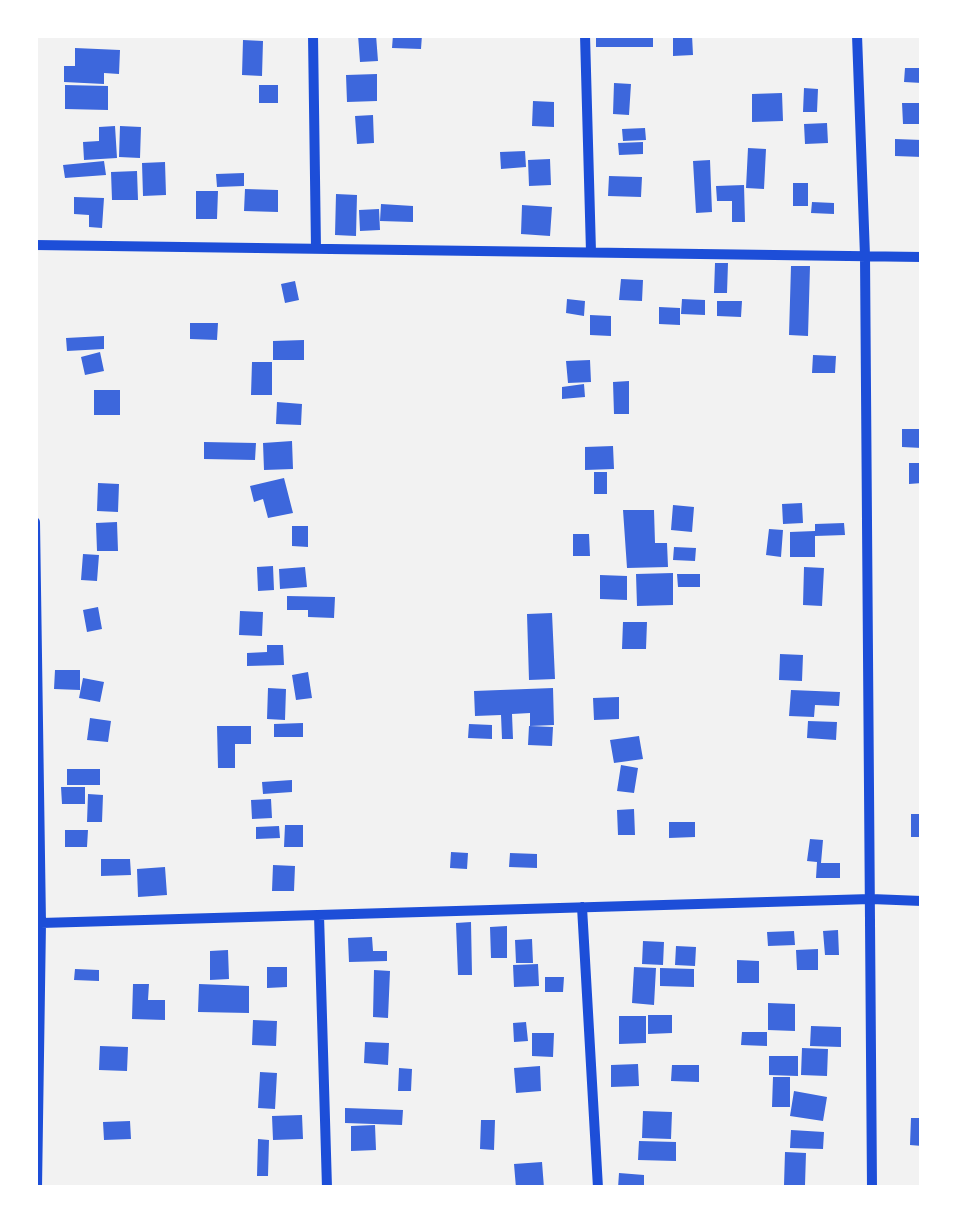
<!DOCTYPE html>
<html>
<head>
<meta charset="utf-8">
<style>
  body { margin:0 }
  #map { position:relative; width:957px; height:1223px; overflow:hidden; background:#f2f2f2; font-family:Raleway,sans-serif }
  canvas { display:block }
  .frame { position:absolute; inset:0; border:38px solid #fff; pointer-events:none }
</style>
</head>
<body>
<div id="map">
<canvas width="957" height="1223"></canvas>
<div class="frame"></div>
</div>
<script>
const ctx = document.querySelector('canvas').getContext('2d');
ctx.lineJoin = 'round';
function fill(path, color) { ctx.fillStyle = color; ctx.fill(path, 'evenodd'); }
const shape = rows => new Path2D(rows.map(r => 'M' + r).join(''));
function strokePath(path, color, width, dash) { ctx.strokeStyle = color; ctx.lineWidth = width; ctx.lineCap = dash ? 'butt' : 'round'; ctx.setLineDash(dash || []); ctx.stroke(path); }
fill(shape([
  [358,35,376,35,378,61,360,62],
  [393,35,422,35,421,49,392,48],
  [596,35,653,35,653,47,596,47],
  [673,35,692,35,693,55,673,56],
  [243,40,263,41,262,76,242,75],
  [75,48,120,50,119,74,104,73,104,84,64,82,64,66,75,66],
  [905,68,922,68,922,83,904,82],
  [377,74,377,101,347,102,346,75],
  [614,83,631,84,629,115,613,114],
  [65,85,108,86,108,110,65,109],
  [259,85,278,85,278,103,259,103],
  [804,88,818,89,817,112,803,112],
  [782,93,783,121,752,122,752,94],
  [533,101,554,102,554,127,532,126],
  [902,103,922,103,922,124,903,124],
  [373,115,374,143,357,144,355,116],
  [827,123,828,143,805,144,804,124],
  [115,126,117,158,84,160,83,142,99,141,99,127],
  [120,126,141,127,140,158,119,157],
  [645,128,646,140,623,141,622,129],
  [895,139,922,140,922,157,895,156],
  [643,142,643,154,619,155,618,143],
  [748,148,766,149,764,189,746,188],
  [525,151,526,167,501,169,500,152],
  [550,159,551,185,529,186,528,160],
  [710,160,712,212,696,213,693,161],
  [104,161,106,175,65,178,63,165],
  [165,162,166,195,143,196,142,163],
  [137,171,138,200,112,200,111,172],
  [244,173,244,186,217,187,216,174],
  [609,176,642,177,641,197,608,196],
  [793,183,808,183,808,206,793,206],
  [744,185,745,222,732,222,732,201,717,201,716,186],
  [245,189,278,190,278,212,244,211],
  [196,191,218,191,217,219,196,219],
  [336,194,357,195,356,236,335,235],
  [74,197,104,198,102,228,89,227,89,215,74,214],
  [812,202,834,203,834,214,811,213],
  [381,204,413,206,413,222,380,221],
  [522,205,552,207,550,236,521,234],
  [379,209,380,230,360,231,359,210],
  [715,263,728,263,727,293,714,293],
  [791,266,810,266,808,336,789,335],
  [621,279,643,280,642,301,619,300],
  [295,281,299,300,285,303,281,284],
  [567,299,585,301,584,316,566,313],
  [682,299,705,300,705,315,681,314],
  [717,301,742,301,741,317,717,316],
  [659,307,680,308,680,325,659,324],
  [590,315,611,316,611,336,590,335],
  [190,323,218,323,217,340,190,339],
  [104,336,104,349,67,351,66,338],
  [304,340,304,360,273,360,273,341],
  [100,352,104,371,85,375,81,357],
  [813,355,836,356,835,373,812,373],
  [590,360,591,382,568,383,566,361],
  [252,362,272,362,272,395,251,395],
  [629,381,629,414,614,414,613,382],
  [584,384,585,397,562,399,562,387],
  [94,390,120,390,120,415,94,415],
  [277,402,302,404,301,425,276,424],
  [902,429,922,429,922,448,902,447],
  [292,441,293,469,264,470,263,443],
  [204,442,256,443,255,460,204,459],
  [613,446,614,469,585,470,585,447],
  [909,463,922,463,922,483,909,484],
  [594,472,607,472,607,494,594,494],
  [284,478,293,513,268,518,263,499,254,502,250,486],
  [98,483,119,484,118,512,97,511],
  [802,503,803,523,783,524,782,504],
  [673,505,694,507,692,532,671,530],
  [623,510,654,510,655,543,667,543,668,567,627,568],
  [117,522,118,551,97,551,96,523],
  [844,523,845,535,815,536,815,557,790,557,790,532,815,531,815,524],
  [292,526,308,526,308,547,292,546],
  [769,529,783,530,781,557,766,555],
  [573,534,589,534,590,556,573,556],
  [674,547,696,548,695,561,673,560],
  [83,554,99,555,97,581,81,580],
  [273,566,274,590,258,591,257,567],
  [305,567,307,587,280,589,279,569],
  [804,567,824,568,822,606,803,605],
  [673,573,673,605,637,606,636,574],
  [677,574,700,574,700,587,678,587],
  [600,575,627,576,627,600,600,599],
  [287,596,335,597,334,618,308,617,308,610,287,610],
  [98,607,102,629,87,632,83,610],
  [240,611,263,612,262,636,239,635],
  [552,613,555,679,529,680,527,614],
  [623,622,647,622,646,649,622,649],
  [267,645,283,645,284,665,247,666,247,653,267,652],
  [780,654,803,655,802,681,779,680],
  [55,670,80,670,80,690,54,689],
  [308,672,312,698,296,700,292,675],
  [83,678,104,682,100,702,79,698],
  [268,688,286,689,285,720,267,719],
  [553,688,554,725,530,726,530,713,512,714,513,739,502,739,501,715,475,716,474,691],
  [791,690,840,692,839,706,815,705,814,717,789,716],
  [619,697,619,719,594,720,593,698],
  [90,718,111,721,108,742,87,740],
  [808,721,837,722,836,740,807,738],
  [303,723,303,737,274,737,274,724],
  [469,724,492,725,492,739,468,738],
  [217,726,251,726,251,744,235,744,235,768,218,768],
  [529,726,553,727,552,746,528,745],
  [639,736,643,759,614,763,610,740],
  [621,765,638,768,634,793,617,791],
  [67,769,100,769,100,785,67,785],
  [292,780,292,792,263,794,262,782],
  [61,787,85,787,85,804,62,804],
  [88,794,103,795,102,822,87,822],
  [271,799,272,818,252,819,251,800],
  [634,809,635,835,618,835,617,810],
  [911,814,922,814,922,837,911,837],
  [669,822,695,822,695,837,669,838],
  [285,825,303,825,303,847,284,847],
  [279,826,280,838,256,839,256,827],
  [65,830,88,830,87,847,65,847],
  [810,839,823,840,821,863,840,863,840,878,816,878,817,862,807,861],
  [451,852,468,853,467,869,450,868],
  [510,853,537,854,537,868,509,867],
  [101,859,130,859,131,875,101,876],
  [273,865,295,866,294,891,272,891],
  [165,867,167,895,138,897,137,869],
  [471,922,472,975,458,975,456,923],
  [507,926,507,958,491,958,490,927],
  [838,930,839,955,825,955,823,931],
  [794,931,795,945,768,946,767,932],
  [372,937,373,951,387,951,387,961,349,962,348,938],
  [532,939,533,963,516,963,515,940],
  [643,941,664,942,663,965,642,964],
  [676,946,696,947,695,966,675,965],
  [818,949,818,970,797,970,796,950],
  [228,950,229,979,210,980,210,951],
  [737,960,759,961,759,983,737,983],
  [538,964,539,986,514,987,513,965],
  [267,967,287,967,287,987,267,988],
  [634,967,656,968,654,1005,632,1003],
  [660,968,694,969,694,987,660,986],
  [75,969,99,970,99,981,74,980],
  [374,970,390,971,388,1018,373,1017],
  [545,977,564,977,563,992,545,992],
  [133,984,149,984,148,1000,165,1000,165,1020,132,1019],
  [199,984,249,986,249,1013,198,1012],
  [768,1003,795,1004,795,1031,768,1030],
  [648,1015,672,1015,672,1033,648,1034],
  [619,1016,646,1016,646,1043,619,1044],
  [253,1020,277,1021,276,1046,252,1045],
  [526,1022,528,1041,514,1042,513,1023],
  [811,1026,841,1027,841,1047,810,1046],
  [742,1032,767,1032,767,1046,741,1045],
  [532,1033,554,1033,553,1057,532,1056],
  [365,1042,389,1043,388,1065,364,1063],
  [100,1046,128,1047,127,1071,99,1070],
  [802,1048,828,1049,827,1076,801,1075],
  [769,1056,798,1056,798,1076,769,1075],
  [638,1064,639,1086,611,1087,611,1065],
  [672,1065,699,1065,699,1082,671,1081],
  [540,1066,541,1091,516,1093,514,1068],
  [399,1068,412,1069,411,1091,398,1091],
  [260,1072,277,1073,275,1109,258,1108],
  [773,1077,790,1077,790,1107,772,1107],
  [794,1091,827,1097,823,1121,790,1116],
  [345,1108,403,1110,402,1125,345,1123],
  [643,1111,672,1112,671,1139,642,1138],
  [302,1115,303,1139,273,1140,272,1116],
  [911,1118,922,1118,922,1146,910,1145],
  [481,1120,495,1120,494,1150,480,1149],
  [130,1121,131,1139,104,1140,103,1122],
  [375,1125,376,1150,351,1151,351,1126],
  [791,1130,824,1132,823,1149,790,1148],
  [258,1139,269,1140,268,1176,257,1176],
  [639,1141,676,1142,676,1161,638,1160],
  [785,1152,806,1153,805,1185,784,1185],
  [542,1162,544,1188,516,1188,514,1164],
  [619,1173,644,1175,644,1188,618,1188]
]), '#3d67dc');
strokePath(shape([
  [313,35,316,249],
  [585,35,591,252],
  [857,35,865,256,872,1188],
  [35,245,922,257],
  [35,522,41,923,37,1188],
  [582,907,598,1188],
  [319,915,327,1188],
  [41,923,871,899,922,901]
]), '#1d4ed8', 10);
</script>
</body>
</html>
